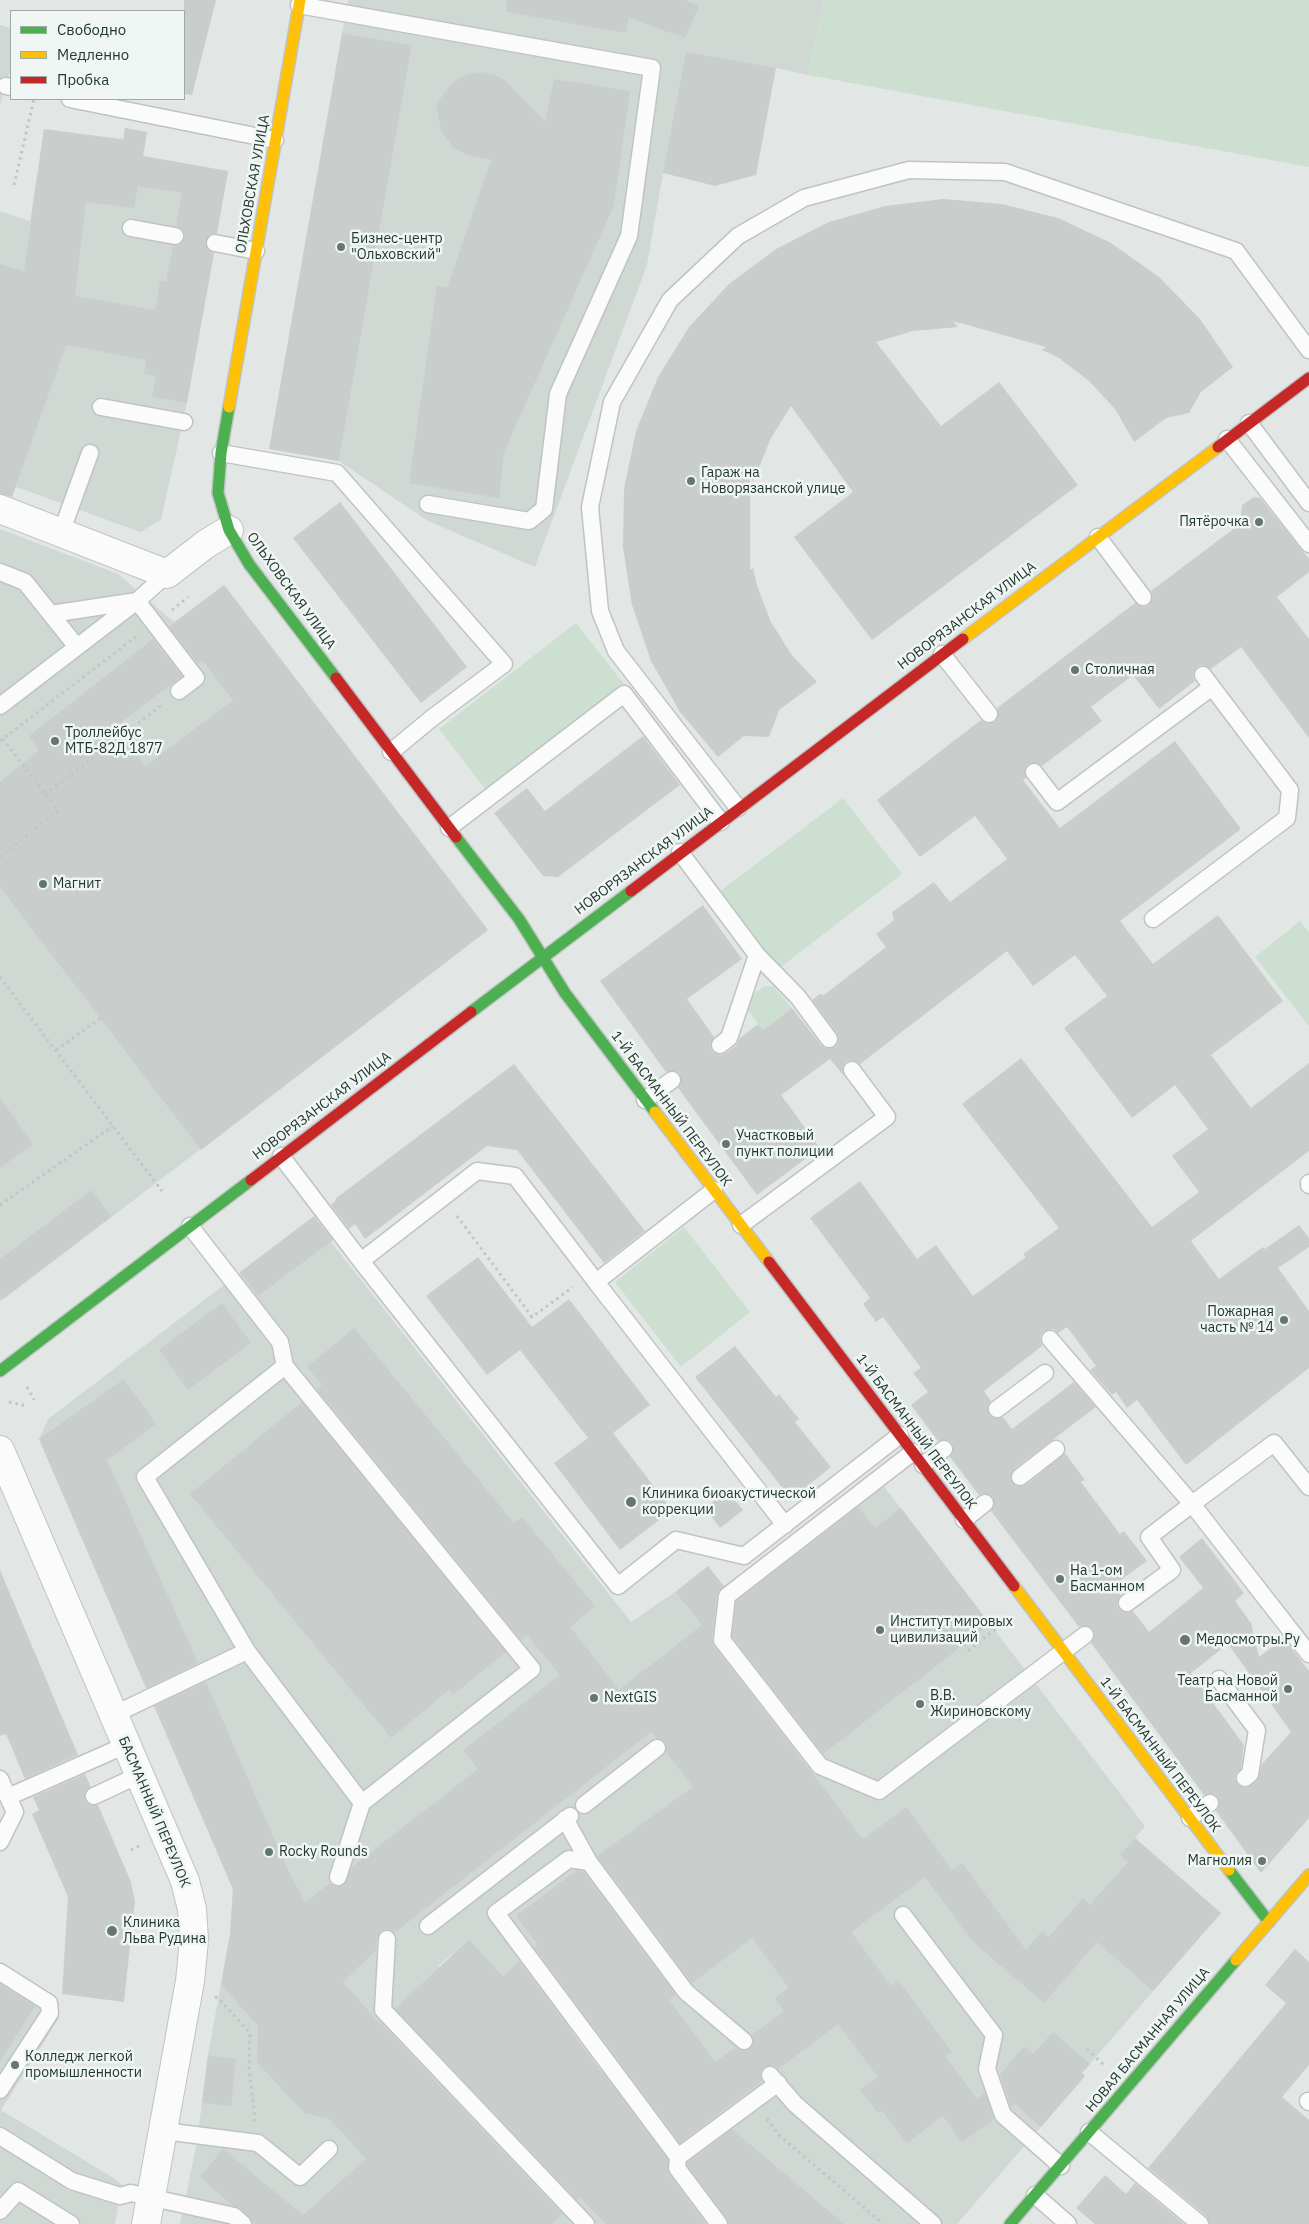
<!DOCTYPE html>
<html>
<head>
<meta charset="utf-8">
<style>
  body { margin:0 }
  #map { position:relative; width:1309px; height:2224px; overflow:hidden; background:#e2e7e5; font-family:"IBM Plex Sans",sans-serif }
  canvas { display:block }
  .legend { position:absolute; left:10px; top:10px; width:175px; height:90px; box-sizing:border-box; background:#f0f6f3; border:1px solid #9eaaa5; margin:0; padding:6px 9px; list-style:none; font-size:15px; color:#223831 }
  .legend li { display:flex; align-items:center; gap:10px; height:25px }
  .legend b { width:25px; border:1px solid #9eaaa5 }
</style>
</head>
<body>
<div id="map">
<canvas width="1309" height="2224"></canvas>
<ul class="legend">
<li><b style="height:6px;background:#4caf50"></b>Свободно</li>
<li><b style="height:6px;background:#ffc107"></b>Медленно</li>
<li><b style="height:6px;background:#c62828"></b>Пробка</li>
</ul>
</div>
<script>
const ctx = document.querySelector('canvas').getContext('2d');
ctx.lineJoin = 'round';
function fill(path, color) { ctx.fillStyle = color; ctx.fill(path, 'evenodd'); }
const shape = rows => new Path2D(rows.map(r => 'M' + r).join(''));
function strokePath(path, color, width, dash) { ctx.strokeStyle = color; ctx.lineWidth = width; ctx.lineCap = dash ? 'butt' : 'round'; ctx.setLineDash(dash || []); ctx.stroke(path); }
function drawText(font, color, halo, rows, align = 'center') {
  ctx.font = font + ' "IBM Plex Sans",sans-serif'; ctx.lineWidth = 5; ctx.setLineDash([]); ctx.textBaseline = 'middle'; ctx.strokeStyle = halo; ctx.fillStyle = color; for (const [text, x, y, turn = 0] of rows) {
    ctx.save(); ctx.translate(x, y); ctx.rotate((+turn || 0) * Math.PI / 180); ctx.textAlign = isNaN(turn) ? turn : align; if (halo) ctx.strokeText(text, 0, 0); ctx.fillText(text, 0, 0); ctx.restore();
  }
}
fill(shape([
  [348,0,824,0,808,75,776,68,663,173,647,265,535,567,428,521,339,461,412,45,342,33],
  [0,25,11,28,11,69,0,105],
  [125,128,147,132,143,156,228,171,187,403,161,520,140,532,0,481,0,211,30,221,44,129,123,139],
  [0,529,118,574,174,622,224,585,488,930,4,1299,0,1293],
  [312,1218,631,1622,675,1592,692,1613,873,1472,1145,1826,1135,1838,1221,1913,1082,2073,1085,2076,957,2224,705,2224,593,2081,606,2068,513,1967,503,1976,469,1939,438,1966,672,2224,180,2224,197,2142,208,2055,230,1934,233,1889,39,1439,48,1419],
  [0,1965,59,2002,58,2020,1,2110,112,2177,122,2185,115,2224,0,2224]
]), '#d0d8d4');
fill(shape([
  [824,0,1309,0,1309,167,808,75],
  [576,623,624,684,486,790,439,729],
  [843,798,902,874,778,969,719,892],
  [1300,921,1309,932,1309,1026,1255,957],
  [765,986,773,986,792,1008,763,1030,747,1009,747,999],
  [684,1227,750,1312,681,1367,615,1282]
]), '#ccdfd1');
fill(shape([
  [184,0,216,0,192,95,184,94],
  [507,0,685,0,699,6,685,38,629,18,626,33,506,12],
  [342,33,412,45,339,461,269,449],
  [686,52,776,68,756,175,715,186,663,173],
  [482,72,495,75,505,80,545,122,554,79,630,91,614,205,504,452,499,498,409,483,437,286,447,288,491,160,467,155,453,147,441,130,436,105,449,86,458,79,468,74],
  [125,128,147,132,143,156,228,171,217,233,208,236,205,242,208,250,214,253,187,403,152,397,156,376,144,374,146,360,66,345,12,497,0,494,0,264,24,271,44,129,124,140],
  [138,186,182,193,176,226,182,229,185,238,179,245,173,246,166,282,160,281,155,310,75,296,86,202,134,208],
  [943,199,1002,204,1058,218,1111,243,1159,277,1200,319,1233,367,1201,392,1189,413,1166,418,1134,442,1115,409,1089,381,1059,358,1042,350,1046,347,953,321,958,327,913,331,876,342,941,426,999,382,1078,485,872,640,794,537,853,492,791,406,771,438,753,482,750,477,750,570,753,568,757,586,771,622,791,654,817,682,779,710,769,737,744,736,718,757,680,712,651,661,632,605,623,547,624,489,636,431,658,377,689,327,729,284,776,249,829,222,885,206],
  [1254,497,1260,498,1309,559,1309,572,1277,597,1309,639,1309,738,1241,647,1211,669,1202,665,1197,667,1193,676,1195,681,1159,709,1133,675,1091,707,1102,721,1042,766,1037,763,1028,764,1025,769,1026,778,1023,780,1060,828,1175,741,1241,829,1120,921,1153,964,1218,915,1283,1001,1211,1055,1251,1108,1309,1063,1309,1151,1191,1241,1219,1279,1263,1247,1265,1249,1299,1225,1309,1238,1309,1247,1278,1268,1309,1311,1309,1368,1186,1465,1137,1400,1127,1408,1116,1392,1112,1395,1090,1370,1096,1366,1067,1327,1058,1333,1053,1329,1044,1331,1040,1336,1042,1346,984,1391,991,1401,988,1406,989,1415,994,1418,1003,1417,1012,1429,1074,1382,1096,1407,1014,1469,1010,1478,1016,1486,1026,1485,1065,1453,1085,1480,1081,1482,1120,1534,1124,1531,1147,1561,1114,1585,1121,1595,1117,1604,1119,1609,1128,1613,1133,1611,1149,1632,1203,1588,1179,1557,1202,1538,1244,1593,1235,1601,1251,1623,1259,1657,1284,1638,1309,1671,1309,1818,1261,1873,1216,1811,1219,1806,1218,1797,1213,1794,1204,1795,1091,1643,1094,1638,1093,1629,1088,1626,1079,1627,991,1511,994,1506,993,1497,988,1494,979,1495,950,1457,953,1452,952,1443,947,1440,938,1441,911,1405,928,1392,913,1373,921,1368,883,1317,876,1322,863,1304,870,1298,810,1218,860,1181,917,1259,936,1245,973,1296,1026,1257,1023,1254,1059,1228,962,1104,1021,1058,1152,1227,1199,1192,1172,1156,1208,1129,1175,1085,1132,1118,1064,1028,1107,996,1075,955,1033,986,1007,951,860,1064,851,1060,846,1062,843,1067,844,1076,830,1059,781,1095,820,1148,757,1195,678,1088,681,1084,680,1074,676,1071,666,1072,600,981,703,905,742,959,687,999,714,1037,710,1046,712,1051,721,1055,726,1053,736,1046,740,1038,758,1024,763,1030,792,1008,821,1045,825,1048,835,1047,838,1043,837,1033,812,1000,820,994,824,995,886,947,876,934,894,920,892,912,934,882,950,902,1007,859,975,816,920,857,877,800,981,720,986,723,995,722,998,717,997,708,1135,603,1144,607,1149,605,1153,596,1151,591,1240,524,1242,505],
  [1228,1644,1291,1732,1262,1764,1257,1781,1246,1788,1238,1785,1235,1779,1236,1774,1241,1769,1244,1745,1191,1673],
  [340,502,467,667,421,703,293,538],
  [224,585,488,930,201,1150,0,887,0,782,39,750,29,736,153,639,182,676,115,727,145,766,233,700,202,660,198,664,169,627],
  [643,736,680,785,558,877,543,876,494,813,527,788,545,811],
  [514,1064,645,1231,604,1263,517,1150,487,1146,365,1239,355,1224,349,1229,331,1205,336,1200,335,1199],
  [0,1098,33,1144,0,1168],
  [91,1190,111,1217,0,1301,0,1259],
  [314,1216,333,1240,258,1296,240,1272],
  [478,1257,532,1327,569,1299,650,1405,613,1433,672,1510,620,1550,554,1463,588,1438,520,1350,487,1375,426,1296],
  [222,1303,251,1343,188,1390,159,1350],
  [354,1328,514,1523,522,1517,595,1606,570,1627,619,1690,702,1625,675,1592,708,1566,724,1586,717,1595,712,1639,714,1646,863,1839,906,1807,952,1870,962,1863,1026,1950,1042,1931,1049,1937,1083,1898,1090,1905,1128,1862,1120,1855,1135,1838,1221,1913,1153,1991,1097,1942,1044,2003,972,1941,925,1877,851,1932,891,1986,898,1980,952,2052,945,2056,978,2100,985,2092,994,2119,962,2142,943,2116,907,2143,882,2111,878,2113,860,2090,878,2077,838,2024,778,2069,773,2065,764,2067,760,2072,762,2081,680,2143,534,1947,537,1944,516,1916,577,1870,583,1871,676,1995,669,2000,715,2062,736,2047,743,2051,751,2048,754,2042,752,2035,784,2011,775,1998,789,1988,752,1938,692,1983,597,1856,693,1787,666,1752,665,1742,656,1738,651,1732,394,1933,388,1929,382,1930,377,1938,376,1950,343,1982,380,2024,381,2023,562,2214,552,2224,255,2224,241,2209,233,2206,200,2177,223,2149,303,2215,366,2159,330,2119,304,2113,257,2062,258,2026,221,1984,230,1934,233,1889,154,1706,206,1682,286,1866,305,1902,330,1883,335,1887,344,1885,352,1867,478,1769,463,1750,560,1675,527,1635,521,1640,317,1389,322,1385,307,1367],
  [735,1346,776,1397,779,1394,799,1419,795,1422,831,1467,791,1499,695,1377],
  [124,1379,156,1424,107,1460,198,1663,146,1688,39,1439],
  [302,1402,506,1652,453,1695,449,1690,391,1738,190,1494],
  [727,1490,743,1510,720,1528,705,1508],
  [858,1507,875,1528,901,1508,990,1624,823,1754,732,1637,736,1601],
  [0,1570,78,1755,25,1779,6,1734,0,1736],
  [85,1774,91,1787,86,1791,85,1800,89,1804,98,1805,131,1882,133,1892,135,1901,124,2002,62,1994,68,1897,32,1814,39,1810,33,1797],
  [469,1939,503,1976,519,1961,668,2160,669,2174,706,2224,606,2224,579,2197,577,2200,395,2009],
  [1295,1949,1309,1962,1309,2065,1282,2097,1309,2120,1309,2224,1210,2224,1206,2216,1148,2168,1286,2003,1265,1985],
  [0,1984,35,2006,0,2062],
  [1053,2032,1090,2064,1082,2073,1085,2076,1041,2127,1015,2104,1011,2107,1000,2075,1024,2046,1033,2054],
  [208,2055,236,2059,231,2106,202,2103],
  [732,2129,844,2224,729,2224,727,2218,687,2165,688,2162],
  [1105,2175,1126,2194,1135,2183,1184,2224,1095,2224,1076,2208]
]), '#c9cecc');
const lane = shape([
  [299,5,652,68,629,236,558,394,544,509,529,521,428,504],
  [6,86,11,87],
  [70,99,275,140],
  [131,228,175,236],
  [215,243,256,251],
  [101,407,184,422],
  [1249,423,1309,503],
  [1227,439,1309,544],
  [221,453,337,473,504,664,432,718,391,752],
  [61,533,90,453],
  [1098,537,1143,597],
  [0,572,25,582,77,647],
  [51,614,137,601,196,678,179,691],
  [942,654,989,714],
  [0,706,137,601,167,574],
  [1034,772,1057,802,1212,687,1203,675],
  [738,808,616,651,600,611,590,507,612,402,670,300,738,236,804,198,909,170,1005,172,1236,251,1309,350],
  [449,828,624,694,721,822],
  [680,852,757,955,729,1038,720,1045],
  [1153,919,1287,818,1290,790,1212,687],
  [757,955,798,997,829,1039],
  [645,1100,672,1080],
  [281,1156,361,1261,477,1171,515,1176,596,1282,714,1190],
  [1309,1183,1309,1185],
  [741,1225,887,1117,852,1070],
  [190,1226,280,1342,285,1366,145,1477,247,1651,362,1803,532,1669,285,1366],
  [361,1261,618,1586,676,1540,744,1556,900,1435],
  [596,1282,785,1525],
  [1050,1339,1192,1504,1149,1537,1172,1570,1127,1603],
  [997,1409,1045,1373],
  [913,1452,727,1596,722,1640,820,1766,879,1791,1085,1635],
  [923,1465,944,1449],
  [1020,1477,1056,1449],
  [1309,1487,1274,1443,1192,1504,1309,1654],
  [964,1520,985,1503],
  [1219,1679,1257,1730,1250,1774,1245,1778],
  [113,1715,247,1651],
  [0,1779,8,1797],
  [94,1796,139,1775],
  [584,1805,657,1748],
  [1190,1818,1210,1803],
  [565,1819,589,1862],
  [0,1842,15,1812,8,1797,126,1745],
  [338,1877,362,1803],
  [903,1915,994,2035,987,2069,1003,2115,1061,2166],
  [428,1926,570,1816],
  [387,1939,383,2010,586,2224],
  [0,1972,49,2003,50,2013,0,2090],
  [770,2075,795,2104,933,2224],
  [1308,2101,1309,2102],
  [164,2131,258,2143,300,2177,329,2149],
  [1089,2132,1200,2224],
  [0,2136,72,2181,120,2196,131,2193,234,2216,243,2224],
  [678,2157,778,2083],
  [1035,2195,1068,2224],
  [0,2211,18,2191,71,2224],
  [719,2224,677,2168,678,2157,496,1913,569,1859,589,1862,686,1992,744,2041]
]);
const street = shape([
  [0,509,167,574,206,544,229,530],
  [0,1450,185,1881,192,1909,194,1940,190,1981,146,2224]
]);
const fast = shape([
  [229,407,221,453,218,493,229,530,249,564,336,678],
  [456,837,519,919,565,993,655,1112],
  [471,1012,631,891],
  [0,1371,251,1180],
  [1229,1870,1269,1922],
  [1010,2224,1236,1960]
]);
const slow = shape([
  [229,407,300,0],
  [963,639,1218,447],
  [655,1112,769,1262],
  [1014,1586,1229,1870],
  [1236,1960,1309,1875]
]);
const jam = shape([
  [1218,447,1309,378],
  [336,678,456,837],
  [631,891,963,639],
  [251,1180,471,1012],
  [769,1262,1014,1586]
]);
strokePath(lane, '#bfc4c2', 19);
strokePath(street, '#bfc4c2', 30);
strokePath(fast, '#bec5c2', 14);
strokePath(slow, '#bec5c2', 14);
strokePath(jam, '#bec5c2', 14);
strokePath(shape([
  [14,185,34,99],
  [172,610,188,597],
  [0,741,137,636],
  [45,794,162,705],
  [0,857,58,811,3,739],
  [0,977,162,1191],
  [56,1050,101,1018],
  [0,1205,113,1126],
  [457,1216,532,1317,573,1287],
  [27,1387,34,1400],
  [9,1402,27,1406],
  [964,1644,969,1650,1005,1622],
  [131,1850,139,1846],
  [215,1997,218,1998,250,2033,249,2069,255,2121],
  [1087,2049,1105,2066],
  [767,2119,779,2135,883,2224]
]), '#bfc7c5', 3, [2.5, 4]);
strokePath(lane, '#fbfbfb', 16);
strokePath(street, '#fbfbfb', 28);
strokePath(fast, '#4caf50', 11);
strokePath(slow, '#ffc107', 11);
strokePath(jam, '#c62828', 11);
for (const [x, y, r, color] of [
  [341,247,5,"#657570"],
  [691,481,5,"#657570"],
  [1259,522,5,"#657570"],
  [1075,670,5,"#657570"],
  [55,741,5,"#657570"],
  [43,884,5,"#657570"],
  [726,1144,5,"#657570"],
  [1284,1320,5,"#657570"],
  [631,1502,6,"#657570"],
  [1060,1579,5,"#657570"],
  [880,1630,5,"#657570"],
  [1185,1640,6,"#657570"],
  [1288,1689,5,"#657570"],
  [594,1698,5,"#657570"],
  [920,1704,5,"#657570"],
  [269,1852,5,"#657570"],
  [1262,1861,5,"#657570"],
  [112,1931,6,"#657570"],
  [15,2065,5,"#657570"]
]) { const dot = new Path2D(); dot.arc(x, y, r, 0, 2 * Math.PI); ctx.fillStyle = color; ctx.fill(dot); strokePath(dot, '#f0f6f3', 2); }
drawText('14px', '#223831', '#f0f6f3', [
  ["ОЛЬХОВСКАЯ УЛИЦА",253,184,-80],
  ["ОЛЬХОВСКАЯ УЛИЦА",291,591,54],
  ["НОВОРЯЗАНСКАЯ УЛИЦА",967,616,-37],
  ["НОВОРЯЗАНСКАЯ УЛИЦА",644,861,-37],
  ["НОВОРЯЗАНСКАЯ УЛИЦА",322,1106,-37],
  ["1-Й БАСМАННЫЙ ПЕРЕУЛОК",671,1109,53],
  ["1-Й БАСМАННЫЙ ПЕРЕУЛОК",916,1432,53],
  ["1-Й БАСМАННЫЙ ПЕРЕУЛОК",1160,1755,53],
  ["БАСМАННЫЙ ПЕРЕУЛОК",154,1812,67],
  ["НОВАЯ БАСМАННАЯ УЛИЦА",1148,2040,-50]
]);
drawText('14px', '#223831', '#f0f6f3', [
  ["Бизнес-центр",351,239],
  ["\"Ольховский\"",351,255],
  ["Гараж на",701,473],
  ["Новорязанской улице",701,489],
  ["Пятёрочка",1249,522,"right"],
  ["Столичная",1085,670],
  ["Троллейбус",65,733],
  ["МТБ-82Д 1877",65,749],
  ["Магнит",53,884],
  ["Участковый",736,1136],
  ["пункт полиции",736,1152],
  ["Пожарная",1274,1312,"right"],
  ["часть № 14",1274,1328,"right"],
  ["Клиника биоакустической",642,1494],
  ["коррекции",642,1510],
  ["На 1-ом",1070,1571],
  ["Басманном",1070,1587],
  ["Институт мировых",890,1622],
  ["цивилизаций",890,1638],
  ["Медосмотры.Ру",1196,1640],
  ["Театр на Новой",1278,1681,"right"],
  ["Басманной",1278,1697,"right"],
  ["В.В.",930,1696],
  ["Жириновскому",930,1712],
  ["NextGIS",604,1698],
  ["Rocky Rounds",279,1852],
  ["Магнолия",1252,1861,"right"],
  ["Клиника",123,1923],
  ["Льва Рудина",123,1939],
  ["Колледж легкой",25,2057],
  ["промышленности",25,2073]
], 'left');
</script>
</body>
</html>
